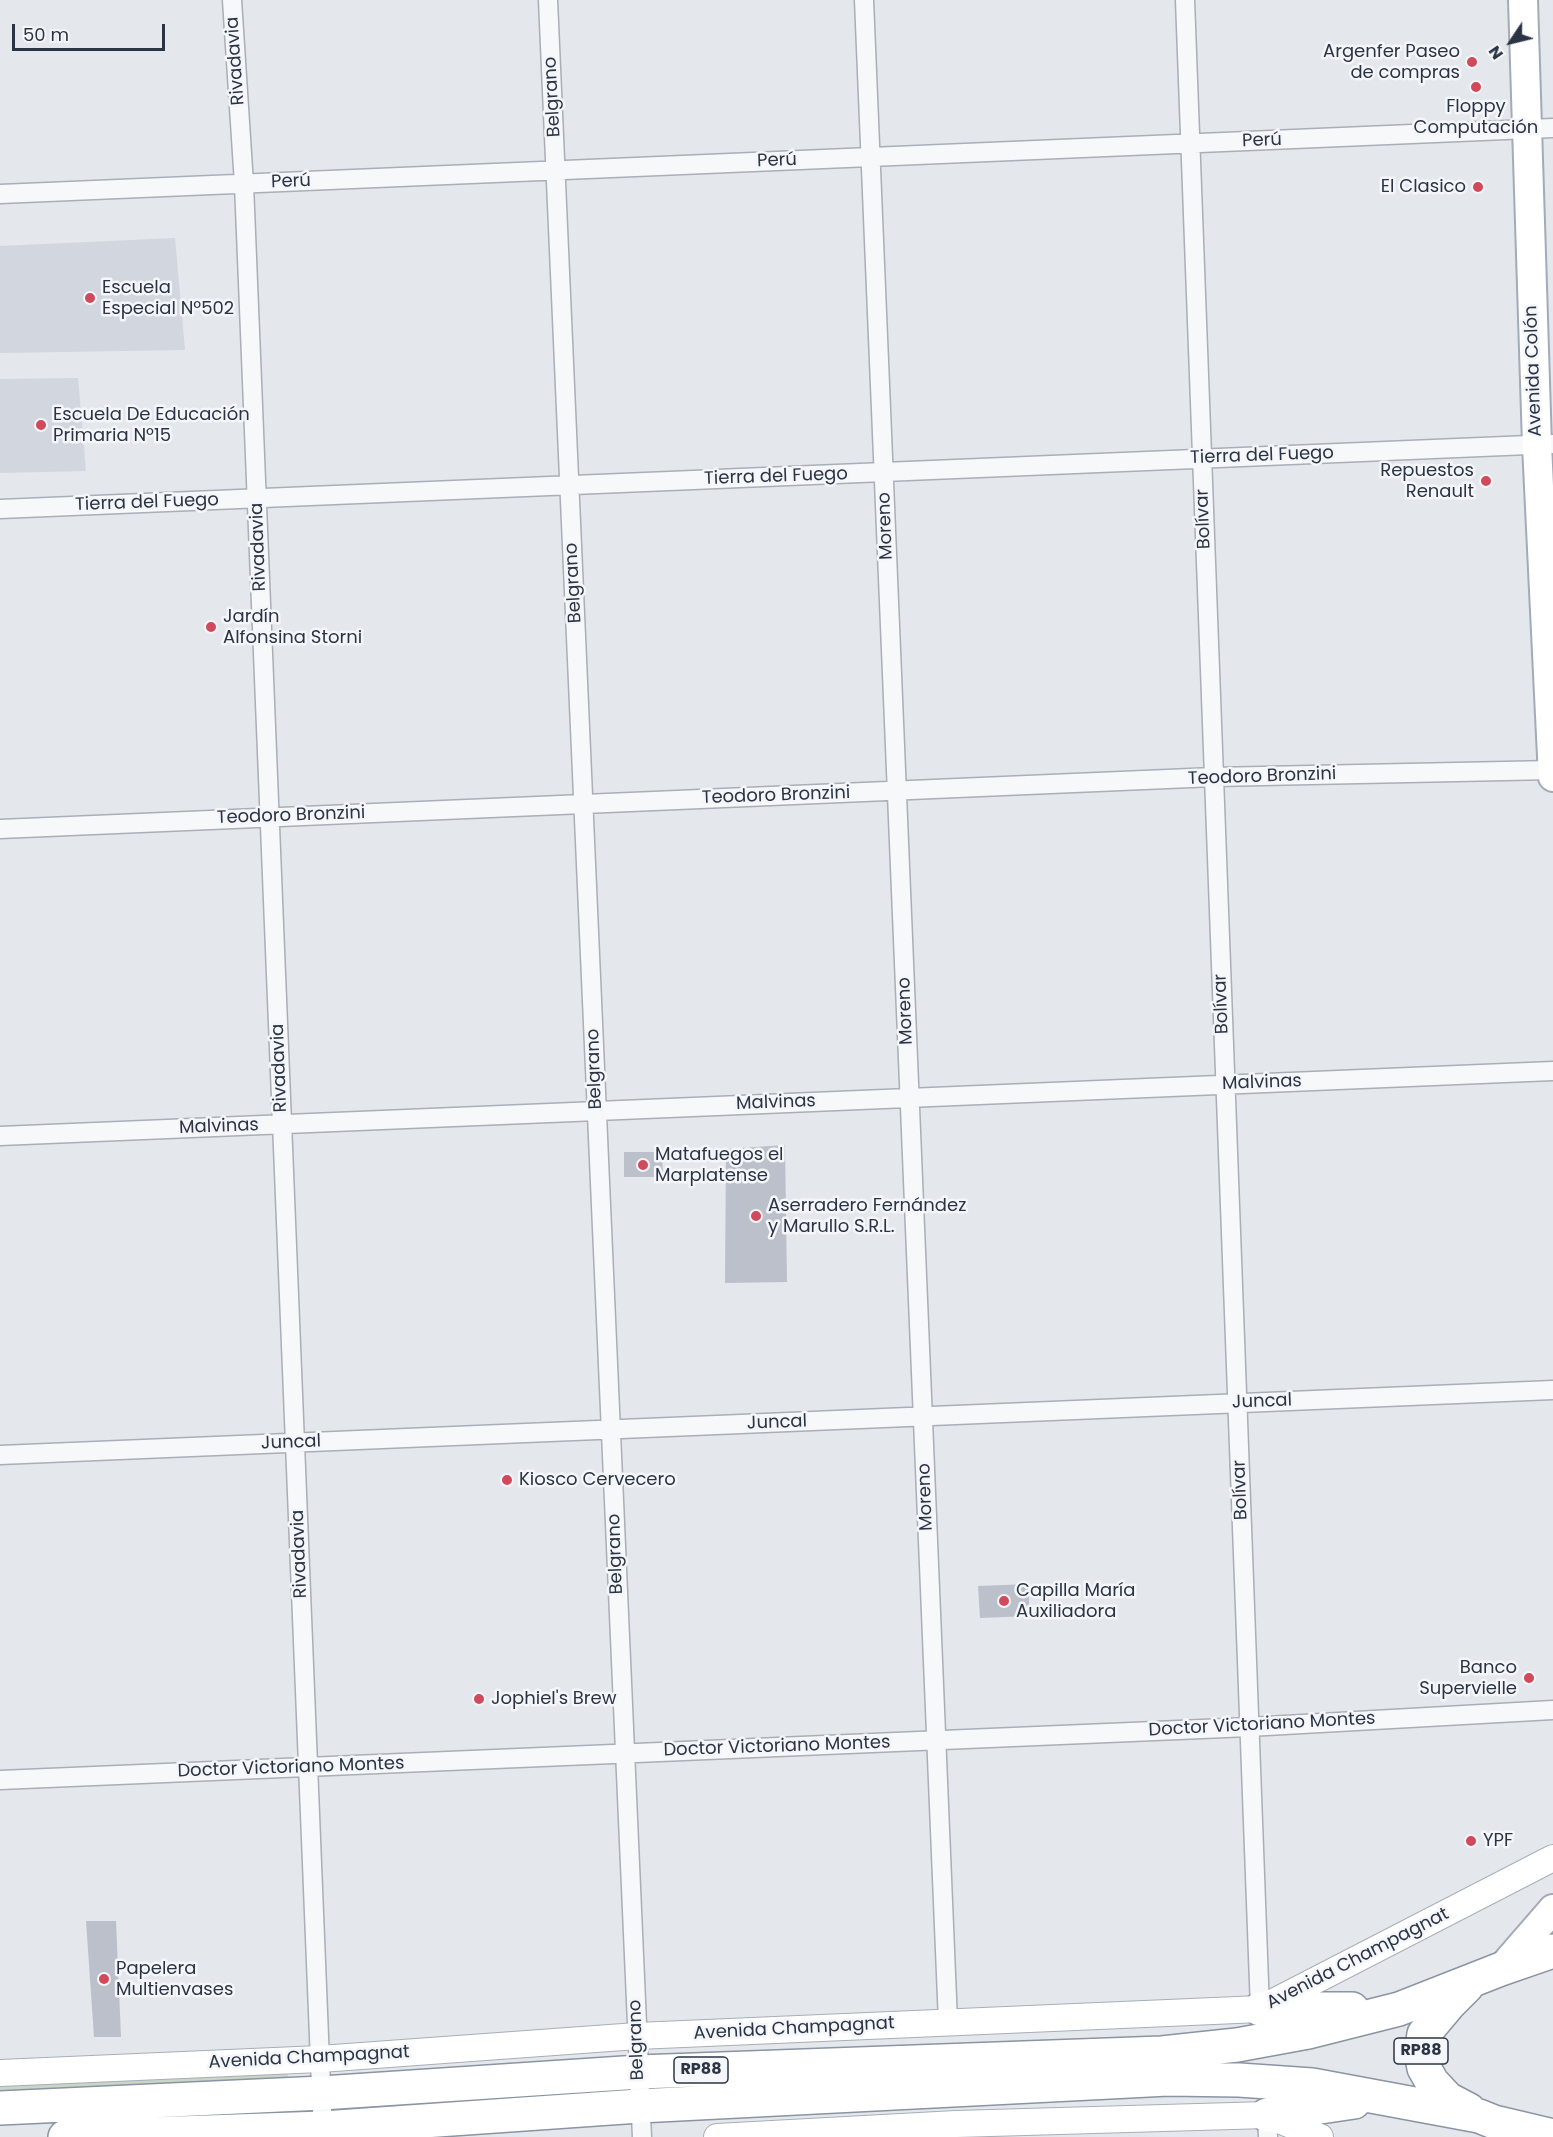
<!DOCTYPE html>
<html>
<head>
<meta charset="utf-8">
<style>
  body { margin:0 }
  #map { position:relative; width:1553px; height:2137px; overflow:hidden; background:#e4e7ec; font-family:Poppins,sans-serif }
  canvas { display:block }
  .north { position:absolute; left:1481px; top:12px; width:60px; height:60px; -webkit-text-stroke:4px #f4f6f9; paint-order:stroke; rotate:235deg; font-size:16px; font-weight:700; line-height:24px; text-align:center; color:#2b3445 }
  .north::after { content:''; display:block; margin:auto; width:21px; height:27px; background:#2b3445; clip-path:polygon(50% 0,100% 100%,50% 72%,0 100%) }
  .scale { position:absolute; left:12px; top:24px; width:153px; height:27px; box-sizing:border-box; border:3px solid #2b3445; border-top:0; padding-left:8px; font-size:18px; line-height:21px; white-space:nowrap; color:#2b3445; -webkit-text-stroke:4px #f4f6f9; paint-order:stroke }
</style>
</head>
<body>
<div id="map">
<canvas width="1553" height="2137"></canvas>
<div class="north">N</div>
<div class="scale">50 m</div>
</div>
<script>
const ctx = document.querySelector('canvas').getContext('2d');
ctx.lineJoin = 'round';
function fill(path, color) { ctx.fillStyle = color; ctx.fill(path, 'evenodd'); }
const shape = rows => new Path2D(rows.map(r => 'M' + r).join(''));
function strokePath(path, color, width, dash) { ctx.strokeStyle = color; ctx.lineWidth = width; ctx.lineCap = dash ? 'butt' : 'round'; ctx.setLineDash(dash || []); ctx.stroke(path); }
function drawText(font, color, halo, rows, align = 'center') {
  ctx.font = font + ' Poppins,sans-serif'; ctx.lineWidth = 5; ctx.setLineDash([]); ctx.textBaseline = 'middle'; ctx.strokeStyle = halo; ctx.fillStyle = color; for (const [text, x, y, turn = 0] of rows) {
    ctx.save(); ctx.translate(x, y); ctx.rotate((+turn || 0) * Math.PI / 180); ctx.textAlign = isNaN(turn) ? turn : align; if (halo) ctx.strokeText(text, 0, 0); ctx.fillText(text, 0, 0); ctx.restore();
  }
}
fill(shape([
  [175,238,185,350,0,353,0,246],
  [78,378,86,471,0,473,0,379]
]), '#d2d6de');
fill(shape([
  [284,2073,288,2075,289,2078,0,2096,0,2084]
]), '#c9d6c5');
fill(shape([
  [785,1145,787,1282,725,1283,726,1149],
  [624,1152,662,1152,663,1177,624,1177],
  [1029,1584,1029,1616,980,1618,978,1586],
  [86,1921,116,1921,121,2037,94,2037]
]), '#bbc0ca');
const street = shape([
  [232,0,244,184,323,2135],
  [548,0,642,2137],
  [864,0,948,2022],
  [1185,0,1260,2009],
  [0,194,1553,128],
  [0,509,1553,444],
  [0,829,1214,777,1553,770],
  [0,1136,1553,1071],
  [0,1455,1553,1390],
  [0,1780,1249,1727,1553,1710],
  [1267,2115,1268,2137]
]);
const secondary = shape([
  [0,2073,320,2059,637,2036,1260,2009,1553,1858],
  [717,2137,956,2124,1267,2115,1320,2137]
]);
const primary = shape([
  [1523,0,1537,445,1553,777],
  [1501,1969,1553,1909]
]);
const highway = shape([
  [1467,1986,1450,2003,1424,2034,1421,2053,1424,2068,1432,2082,1448,2099,1469,2110],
  [1260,2009,1352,2009],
  [0,2108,322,2093,639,2072,1162,2053,1237,2045,1308,2032,1399,2009,1501,1969,1553,1951],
  [1267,2115,1354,2102],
  [65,2137,323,2128,639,2106,1168,2079,1239,2080,1312,2085,1479,2116,1494,2122,1553,2136]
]);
strokePath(street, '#a9aeb7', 21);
strokePath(secondary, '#a9aeb7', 28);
strokePath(primary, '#a3abb8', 32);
strokePath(highway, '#8b94a3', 36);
strokePath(street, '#f7f8fa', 18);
strokePath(secondary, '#fff', 26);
strokePath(primary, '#fff', 28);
strokePath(highway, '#fff', 33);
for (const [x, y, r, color] of [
  [1472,62,6,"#d1495b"],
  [1476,87,6,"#d1495b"],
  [1478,187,6,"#d1495b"],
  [90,298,6,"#d1495b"],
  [41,425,6,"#d1495b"],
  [1486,481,6,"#d1495b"],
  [211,627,6,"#d1495b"],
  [643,1165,6,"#d1495b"],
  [756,1216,6,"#d1495b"],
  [507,1480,6,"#d1495b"],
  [1004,1601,6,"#d1495b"],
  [1529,1678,6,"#d1495b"],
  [479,1699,6,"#d1495b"],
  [1471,1841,6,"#d1495b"],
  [104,1979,6,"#d1495b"]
]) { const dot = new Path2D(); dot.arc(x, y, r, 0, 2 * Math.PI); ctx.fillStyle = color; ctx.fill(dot); strokePath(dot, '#f4f6f9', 2); }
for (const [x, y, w] of [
  [1421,2051,54],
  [701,2070,54]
]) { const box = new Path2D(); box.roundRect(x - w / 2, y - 13, w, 26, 4.5); ctx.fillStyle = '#f4f6f9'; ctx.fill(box); strokePath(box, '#2b3445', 1.5); }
drawText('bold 16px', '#2b3445', null, [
  ["RP88",1421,2051],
  ["RP88",701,2070]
]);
drawText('18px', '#2b3445', '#f4f6f9', [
  ["Argenfer Paseo",1460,52,"right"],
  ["de compras",1460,73,"right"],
  ["Floppy",1476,107,"center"],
  ["Computación",1476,128,"center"],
  ["El Clasico",1466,187,"right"],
  ["Escuela",102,288],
  ["Especial Nº502",102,309],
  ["Escuela De Educación",53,415],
  ["Primaria Nº15",53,436],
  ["Repuestos",1474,471,"right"],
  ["Renault",1474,492,"right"],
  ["Jardín",223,617],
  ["Alfonsina Storni",223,638],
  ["Matafuegos el",655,1155],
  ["Marplatense",655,1176],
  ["Aserradero Fernández",768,1206],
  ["y Marullo S.R.L.",768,1227],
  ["Kiosco Cervecero",519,1480],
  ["Capilla María",1016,1591],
  ["Auxiliadora",1016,1612],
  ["Banco",1517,1668,"right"],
  ["Supervielle",1517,1689,"right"],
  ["Jophiel's Brew",491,1699],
  ["YPF",1483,1841],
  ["Papelera",116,1969],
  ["Multienvases",116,1990]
], 'left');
drawText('18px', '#2b3445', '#f4f6f9', [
  ["Rivadavia",236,61,-94],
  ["Belgrano",553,97,-93],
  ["Perú",1262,141,-2],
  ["Perú",777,161,-2],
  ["Perú",291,182,-2],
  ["Avenida Colón",1534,371,-92],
  ["Tierra del Fuego",1262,456,-2],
  ["Tierra del Fuego",776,477,-2],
  ["Tierra del Fuego",147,503,-2],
  ["Bolívar",1204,519,-92],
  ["Moreno",886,526,-92],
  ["Rivadavia",259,547,-92],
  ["Belgrano",574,583,-93],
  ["Teodoro Bronzini",1262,777,-2],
  ["Teodoro Bronzini",776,796,-2],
  ["Teodoro Bronzini",291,816,-2],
  ["Bolívar",1222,1004,-92],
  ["Moreno",906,1011,-92],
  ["Rivadavia",280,1068,-92],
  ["Belgrano",595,1069,-92],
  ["Malvinas",1262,1083,-2],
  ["Malvinas",776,1103,-2],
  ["Malvinas",219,1127,-2],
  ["Juncal",1262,1402,-2],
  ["Juncal",777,1423,-2],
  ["Juncal",291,1443,-2],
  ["Bolívar",1241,1490,-92],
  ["Moreno",926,1497,-92],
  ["Rivadavia",300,1554,-92],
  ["Belgrano",616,1554,-92],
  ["Doctor Victoriano Montes",1262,1725,-3],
  ["Doctor Victoriano Montes",777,1747,-2],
  ["Doctor Victoriano Montes",291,1768,-2],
  ["Avenida Champagnat",1358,1959,-27],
  ["Avenida Champagnat",794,2029,-3],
  ["Belgrano",637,2040,-92],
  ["Avenida Champagnat",309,2058,-3]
]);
</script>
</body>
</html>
